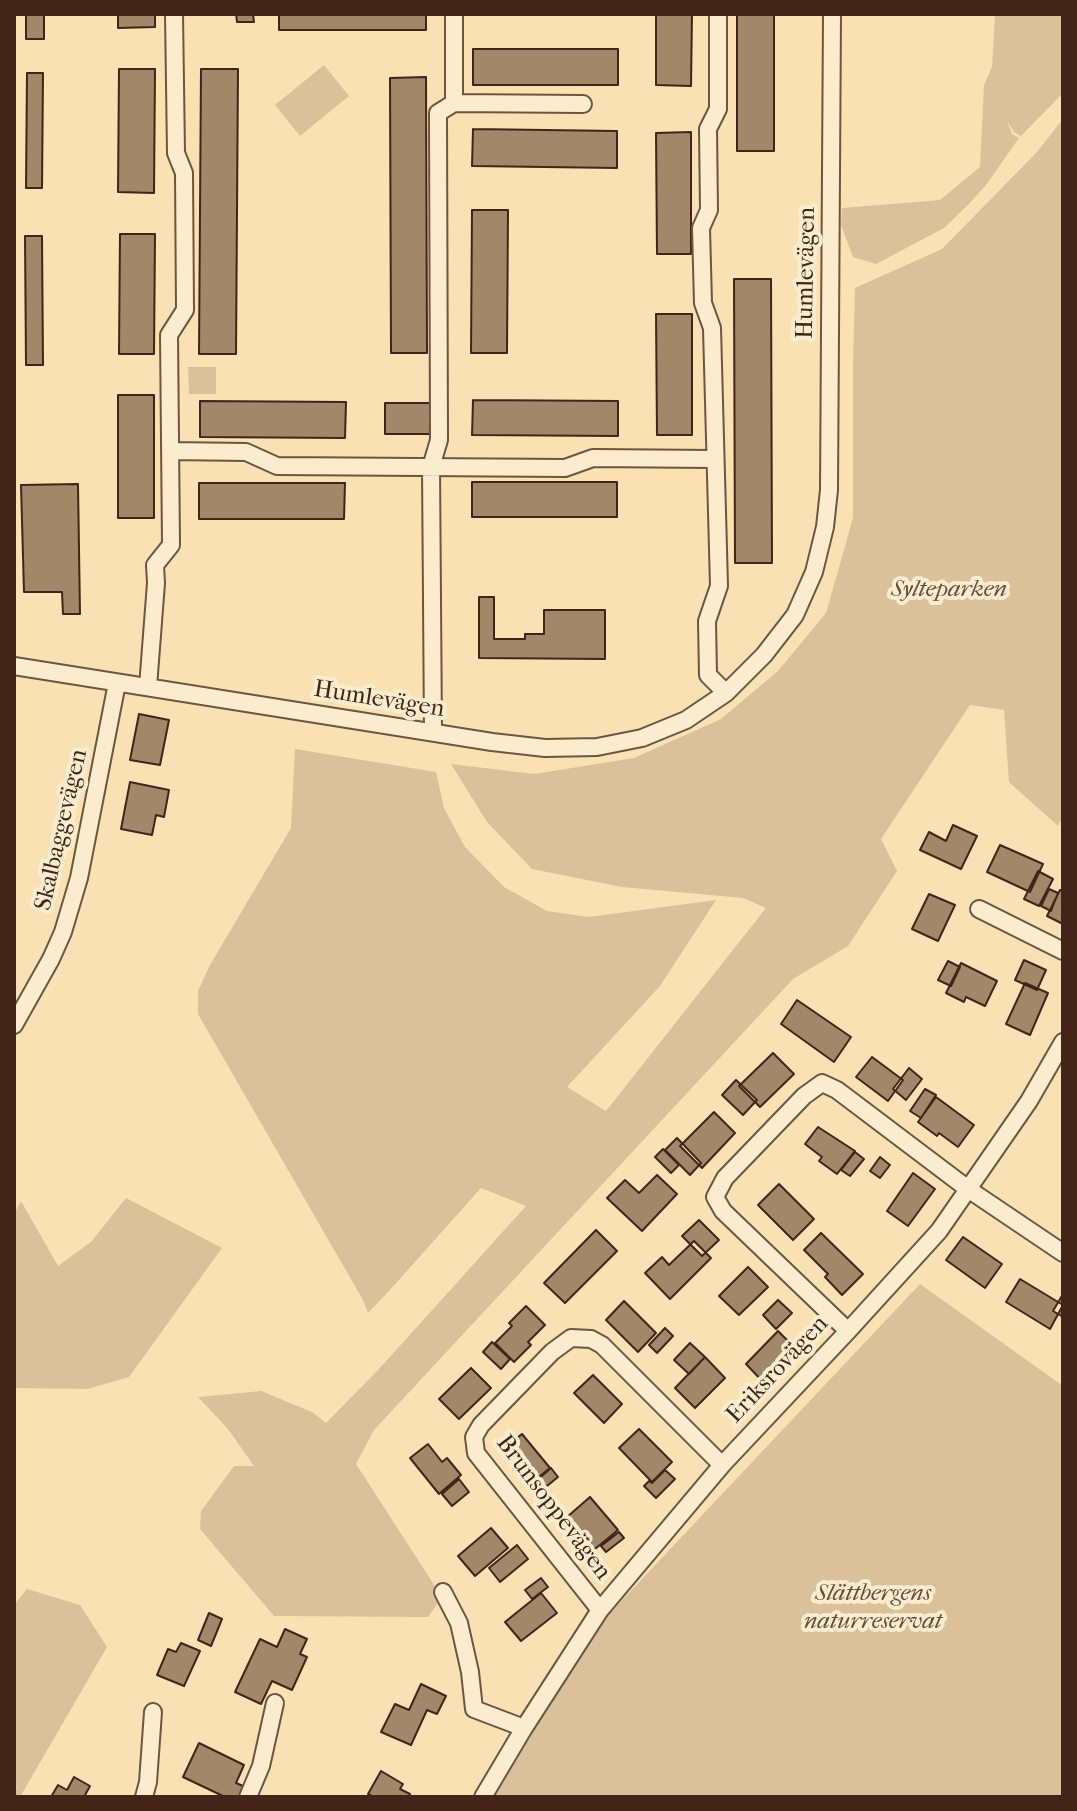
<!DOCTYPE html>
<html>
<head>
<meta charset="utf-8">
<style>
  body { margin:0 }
  #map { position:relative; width:1077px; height:1811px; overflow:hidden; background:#fae1b3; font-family:"IM FELL French Canon",serif }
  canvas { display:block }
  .frame { position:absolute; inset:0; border:16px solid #422518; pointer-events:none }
</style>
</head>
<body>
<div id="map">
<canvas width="1077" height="1811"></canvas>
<div class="frame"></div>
</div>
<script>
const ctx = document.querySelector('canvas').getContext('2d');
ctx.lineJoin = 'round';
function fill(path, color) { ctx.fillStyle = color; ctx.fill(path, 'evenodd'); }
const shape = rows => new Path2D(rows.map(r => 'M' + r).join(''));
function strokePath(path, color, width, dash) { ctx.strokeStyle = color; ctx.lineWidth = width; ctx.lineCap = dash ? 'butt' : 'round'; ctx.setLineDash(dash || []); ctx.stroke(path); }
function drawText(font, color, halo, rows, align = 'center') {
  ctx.font = font + ' "IM FELL French Canon",serif'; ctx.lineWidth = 8; ctx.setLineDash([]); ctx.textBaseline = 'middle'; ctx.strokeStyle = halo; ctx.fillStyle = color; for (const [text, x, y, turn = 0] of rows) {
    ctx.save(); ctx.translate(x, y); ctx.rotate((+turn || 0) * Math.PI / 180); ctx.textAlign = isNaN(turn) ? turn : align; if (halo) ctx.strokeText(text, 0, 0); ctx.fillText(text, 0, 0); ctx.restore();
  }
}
fill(shape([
  [995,14,1063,14,1063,93,1021,136,1014,132,1007,121,1012,134,1019,138,986,185,970,203,944,228,876,264,853,257,841,225,842,208,940,200,980,167,984,85,992,67],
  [324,65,349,96,300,136,275,105],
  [1063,119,1063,817,1058,826,1009,782,1004,710,970,705,881,839,897,871,848,946,793,979,374,1430,356,1464,442,1597,428,1617,274,1616,200,1529,201,1511,234,1466,254,1466,228,1429,198,1397,261,1391,312,1412,326,1423,379,1369,526,1206,481,1188,389,1291,368,1313,363,1300,198,1014,198,991,210,965,291,828,295,749,436,772,444,808,465,847,504,887,547,911,589,917,716,900,660,986,567,1087,606,1111,766,908,743,898,622,887,532,869,487,822,451,764,534,774,634,758,721,719,778,671,826,613,853,518,853,364,855,288,942,249,1037,152],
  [188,367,216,367,216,394,189,394],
  [126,1198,222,1248,129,1377,87,1389,14,1388,14,1214,21,1201,58,1266,91,1242],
  [920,1284,1063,1386,1063,1797,494,1797,535,1729,609,1614],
  [27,1589,80,1605,107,1647,20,1797,14,1797,14,1605]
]), '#dbc199');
const building = shape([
  [26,14,44,14,44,39,26,39,26,14],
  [118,14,155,14,155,27,118,28,118,14],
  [236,14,253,14,254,22,237,22,236,14],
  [279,14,426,14,426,30,279,30,279,14],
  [656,14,692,14,691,86,656,85,656,14],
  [737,14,774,14,774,151,737,151,737,14],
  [473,49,618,49,618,85,473,85,473,49],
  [119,69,155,69,154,193,118,192,119,69],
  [201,69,238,69,236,354,199,354,201,69],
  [27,73,43,73,42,188,26,188,27,73],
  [426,77,427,353,391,353,390,78,426,77],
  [473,129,617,131,617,168,472,166,473,129],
  [691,132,691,254,657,254,656,133,691,132],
  [472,210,508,210,507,353,471,353,472,210],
  [120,234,155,234,154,354,119,354,120,234],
  [25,236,42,236,43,365,26,365,25,236],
  [734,279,771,279,772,563,735,563,734,279],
  [656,314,692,314,692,435,657,435,656,314],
  [118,395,154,395,154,518,118,518,118,395],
  [473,400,618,401,618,436,472,435,473,400],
  [200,401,346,402,345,438,200,437,200,401],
  [385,403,434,403,434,434,385,434,385,403],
  [472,482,617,482,617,517,472,517,472,482],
  [199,483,345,483,344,519,199,519,199,483],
  [78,484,80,614,63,614,62,592,24,592,21,485,78,484],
  [479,597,494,597,494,639,525,639,525,634,544,634,544,610,605,610,605,659,479,658,479,597],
  [139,714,169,720,160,765,130,760,139,714],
  [130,782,169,790,164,817,156,815,152,835,121,829,130,782],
  [953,825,977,836,961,869,920,850,929,832,946,841,953,825],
  [1000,845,1043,864,1030,892,987,872,1000,845],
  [1038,871,1053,879,1039,906,1024,899,1038,871],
  [1049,889,1058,893,1051,911,1041,906,1049,889],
  [1060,890,1063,891,1063,924,1047,916,1060,890],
  [929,894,955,905,938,941,912,929,929,894],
  [1024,960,1046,970,1037,990,1015,980,1024,960],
  [948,961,960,967,951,986,938,980,948,961],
  [961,963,997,981,985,1006,966,997,964,1002,946,993,961,963],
  [1025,983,1048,993,1030,1035,1006,1024,1025,983],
  [797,1000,851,1037,834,1062,781,1024,797,1000],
  [773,1053,794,1074,760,1107,739,1086,773,1053],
  [872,1057,903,1080,888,1101,856,1077,872,1057],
  [909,1068,922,1079,906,1100,893,1089,909,1068],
  [736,1080,757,1100,743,1115,722,1095,736,1080],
  [925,1089,936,1095,921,1118,910,1111,925,1089],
  [936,1097,974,1125,958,1147,939,1133,937,1136,918,1122,936,1097],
  [714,1112,735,1133,702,1168,680,1146,714,1112],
  [818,1127,855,1151,837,1174,819,1161,822,1157,805,1144,818,1127],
  [677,1138,701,1163,690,1175,665,1150,677,1138],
  [663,1149,679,1165,671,1173,655,1157,663,1149],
  [855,1152,864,1159,850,1176,841,1170,855,1152],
  [880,1157,890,1165,880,1178,870,1171,880,1157],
  [913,1173,935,1189,908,1226,887,1211,913,1173],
  [657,1175,677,1194,642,1231,607,1198,625,1180,639,1193,657,1175],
  [779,1184,814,1219,793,1240,758,1205,779,1184],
  [699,1220,719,1240,702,1256,682,1236,699,1220],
  [596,1230,617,1251,565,1303,544,1283,596,1230],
  [821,1233,863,1274,842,1295,825,1277,828,1274,804,1250,821,1233],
  [963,1237,1002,1264,985,1288,946,1260,963,1237],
  [694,1241,711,1258,670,1299,645,1273,662,1257,669,1265,694,1241],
  [748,1267,768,1287,739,1315,719,1296,748,1267],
  [1020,1279,1063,1305,1050,1329,1006,1302,1020,1279],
  [1063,1294,1063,1317,1053,1311,1063,1294],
  [778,1300,792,1313,776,1329,763,1315,778,1300],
  [624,1301,656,1333,638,1352,606,1320,624,1301],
  [526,1306,545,1325,528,1342,531,1345,514,1362,495,1343,512,1326,509,1323,526,1306],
  [665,1328,673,1336,657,1353,649,1345,665,1328],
  [778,1331,796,1349,779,1366,781,1368,765,1384,746,1364,778,1331],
  [492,1342,510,1359,501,1369,483,1352,492,1342],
  [690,1343,705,1357,689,1374,674,1360,690,1343],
  [705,1357,725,1378,695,1408,675,1388,705,1357],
  [471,1368,491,1388,459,1419,439,1399,471,1368],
  [593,1375,622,1404,604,1423,574,1393,593,1375],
  [639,1429,672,1462,652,1482,619,1448,639,1429],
  [522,1434,550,1468,529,1485,501,1451,522,1434],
  [428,1444,442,1462,447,1458,461,1475,439,1494,410,1458,428,1444],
  [551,1468,558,1477,542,1490,535,1482,551,1468],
  [665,1470,675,1479,656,1498,644,1486,649,1481,652,1483,665,1470],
  [459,1479,469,1492,452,1506,442,1494,459,1479],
  [590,1497,618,1530,595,1549,585,1536,575,1543,559,1524,590,1497],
  [491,1528,508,1548,475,1576,458,1556,491,1528],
  [619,1532,624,1538,606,1552,601,1546,619,1532],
  [517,1545,528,1559,500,1582,489,1568,517,1545],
  [541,1578,548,1587,532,1599,525,1590,541,1578],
  [541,1593,557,1613,521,1641,505,1622,541,1593],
  [209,1613,222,1619,211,1646,198,1640,209,1613],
  [285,1629,307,1639,300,1654,307,1657,292,1690,272,1681,261,1704,235,1692,260,1639,277,1647,285,1629],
  [181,1643,200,1651,184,1686,157,1675,168,1649,176,1652,181,1643],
  [421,1684,446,1696,437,1714,427,1710,411,1745,381,1732,395,1704,409,1710,421,1684],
  [199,1743,244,1765,236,1783,248,1788,244,1797,225,1797,183,1777,199,1743],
  [381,1771,403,1784,400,1789,410,1794,408,1797,374,1797,368,1794,381,1771],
  [74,1777,90,1786,84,1797,51,1797,58,1785,67,1790,74,1777]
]);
fill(building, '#a28769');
strokePath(building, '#422518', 2);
const street = shape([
  [718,14,718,109,708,129,709,210,701,228,703,303,712,328,719,586,707,621,708,675,726,693],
  [454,103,583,104],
  [170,451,246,452,277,466,565,468,593,458,714,459],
  [14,666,492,742,545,748,597,747,642,738,686,720,726,693,764,655,795,615,814,572,825,527,829,490,832,14],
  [148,687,156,583,155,565,171,545,169,335,185,310,184,173,176,153,174,14],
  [433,732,431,467,439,440,438,113,454,103,454,14],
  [979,909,1063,951],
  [14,1025,51,959,63,932,79,878,117,683],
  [848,1331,723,1211,715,1197,725,1178,804,1096,822,1083,837,1090,968,1189,1063,1253],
  [443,1592,459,1623,470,1672,474,1709,524,1728],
  [600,1610,476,1453,474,1437,481,1425,552,1352,571,1338,591,1339,602,1345,722,1465],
  [144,1797,148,1782,153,1712],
  [248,1797,261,1766,275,1703],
  [483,1797,524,1728,600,1610,722,1465,848,1331,939,1231,1029,1101,1063,1042]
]);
strokePath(street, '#70543f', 20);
strokePath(street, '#fcecce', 16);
drawText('24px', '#422518', '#fcecce', [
  ["Humlevägen",807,273,-89],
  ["Humlevägen",379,700,9],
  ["Skalbaggevägen",62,830,-77],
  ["Eriksrovägen",778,1370,-47],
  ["Brunsoppevägen",553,1508,53]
]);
drawText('italic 24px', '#684c38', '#fcecce', [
  ["Sylteparken",949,590],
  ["Slättbergens",873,1594],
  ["naturreservat",873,1622]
]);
</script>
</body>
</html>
